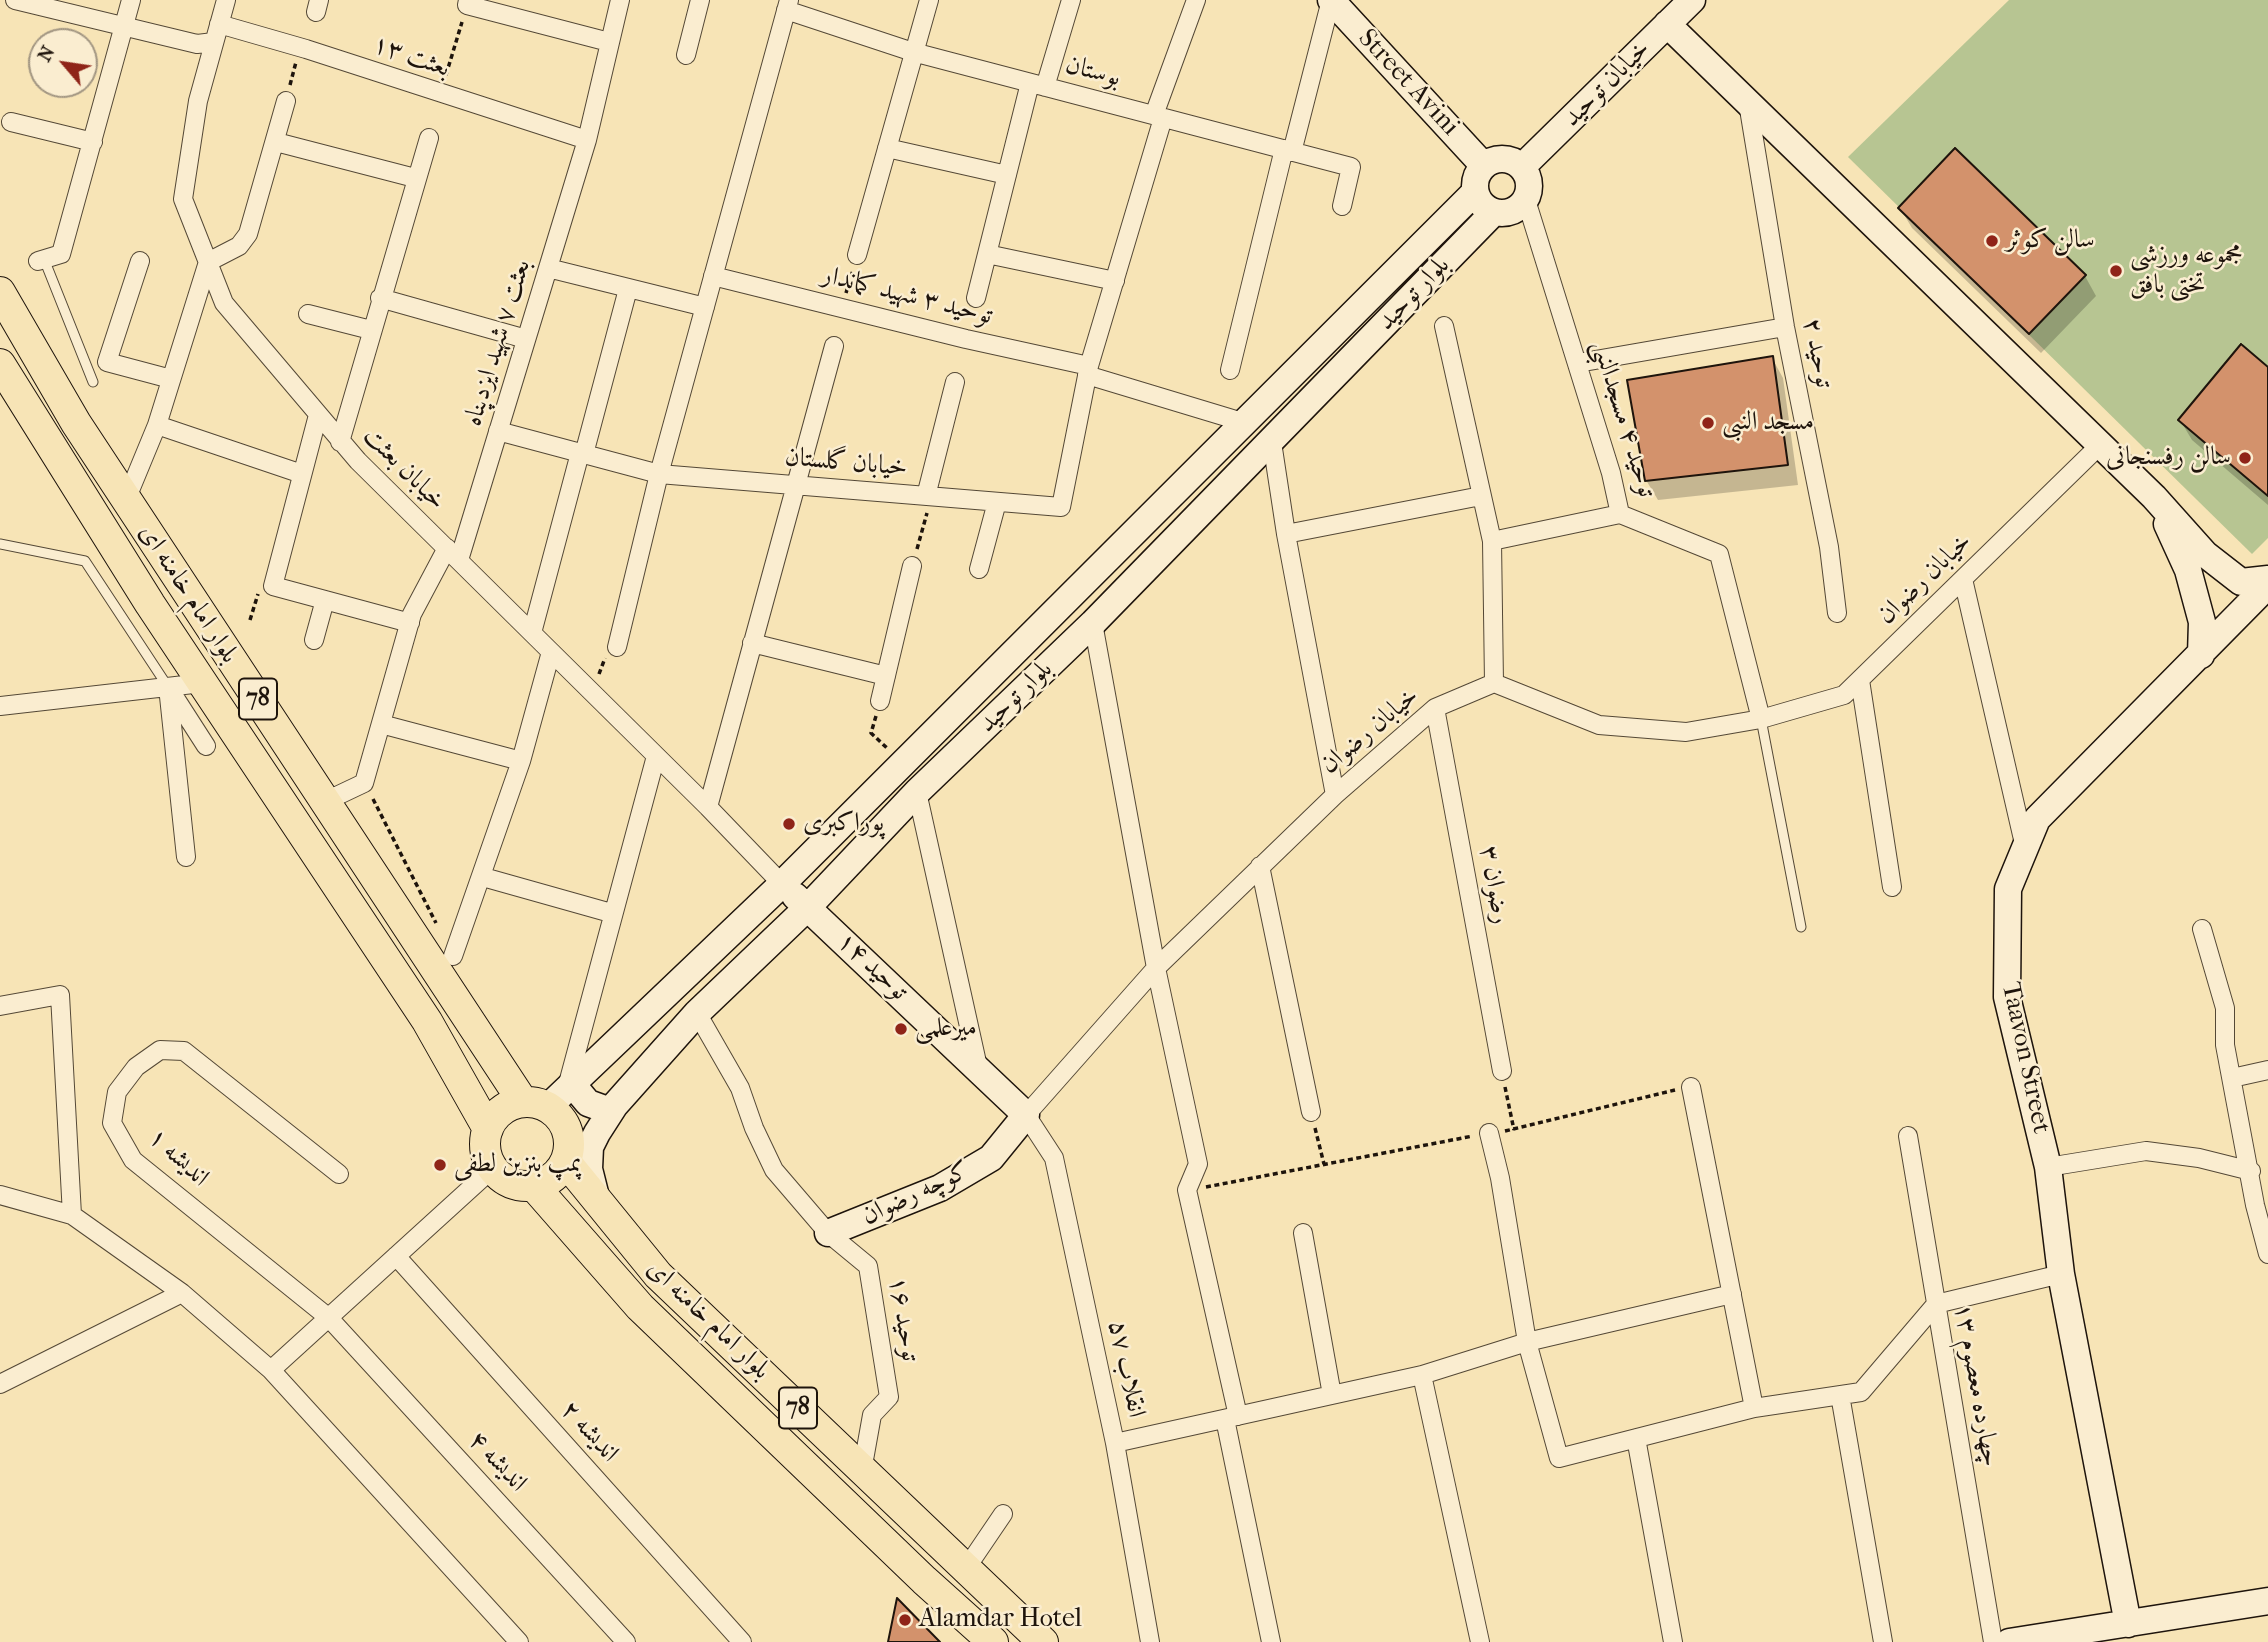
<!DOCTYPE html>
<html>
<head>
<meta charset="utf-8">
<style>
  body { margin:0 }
  #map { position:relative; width:2268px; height:1642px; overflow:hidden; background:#f7e4b6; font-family:"IM FELL French Canon",serif }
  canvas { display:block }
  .north { position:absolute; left:28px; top:28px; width:70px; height:70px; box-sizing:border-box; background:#faedd0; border:2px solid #a29682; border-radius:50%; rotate:299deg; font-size:19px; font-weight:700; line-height:28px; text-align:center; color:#1e140c }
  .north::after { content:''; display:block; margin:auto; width:24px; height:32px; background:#8f2418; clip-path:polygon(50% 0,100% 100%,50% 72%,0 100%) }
</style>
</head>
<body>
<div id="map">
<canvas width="2268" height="1642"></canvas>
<div class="north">N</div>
</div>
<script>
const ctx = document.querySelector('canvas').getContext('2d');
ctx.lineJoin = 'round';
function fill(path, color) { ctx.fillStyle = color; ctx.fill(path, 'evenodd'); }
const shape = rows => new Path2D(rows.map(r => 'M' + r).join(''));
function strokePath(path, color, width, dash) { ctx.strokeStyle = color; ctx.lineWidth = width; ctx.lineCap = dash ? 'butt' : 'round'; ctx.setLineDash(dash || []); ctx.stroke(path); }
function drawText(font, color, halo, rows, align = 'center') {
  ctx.font = font + ' "IM FELL French Canon",Amiri,serif'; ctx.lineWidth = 5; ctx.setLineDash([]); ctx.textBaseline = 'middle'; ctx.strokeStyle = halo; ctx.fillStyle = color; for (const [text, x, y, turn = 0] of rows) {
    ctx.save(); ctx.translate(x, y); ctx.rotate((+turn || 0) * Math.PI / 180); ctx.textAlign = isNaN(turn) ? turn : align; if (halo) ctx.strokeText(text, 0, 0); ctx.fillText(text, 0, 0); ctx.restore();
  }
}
fill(shape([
  [2009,0,2268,0,2268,538,2252,554,1848,157]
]), '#b7c592');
fill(shape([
  [1900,208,2085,276,2096,296,2041,353,1912,228],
  [1772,358,1783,378,1798,485,1658,500,1646,480],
  [2268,369,2268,505,2192,440,2180,420]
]), '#0003');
const building = shape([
  [1955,148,2086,275,2029,334,1898,208,1955,148],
  [2241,344,2268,367,2268,496,2178,420,2241,344],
  [1773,356,1788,465,1645,481,1627,380,1773,356],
  [897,1598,940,1642,888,1642,897,1598]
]);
fill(building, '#d3926c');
strokePath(building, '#1e140c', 2);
const lane = shape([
  [44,259,93,382],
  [0,544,85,561,168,687],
  [1761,719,1801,927]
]);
const street = shape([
  [15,0,197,44,214,42],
  [226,0,198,101,183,199,224,303,358,461,708,807,782,884],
  [468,0,467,5,609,42],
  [786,10,913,52,1351,167,1342,206],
  [316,12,319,0],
  [219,24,306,49,587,140],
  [686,55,700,0],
  [1045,87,1071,0],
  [1748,103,1785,327,1829,547,1837,613],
  [1154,115,1196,0],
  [11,122,93,142],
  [276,142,415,178],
  [887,148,1007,175],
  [1292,152,1331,0],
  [1526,200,1611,473,1620,514,1719,554,1761,719],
  [987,254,1115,281],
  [857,255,929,0],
  [38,261,61,254,131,0],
  [140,261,107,362,171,379],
  [548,268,705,307],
  [713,276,966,339,1089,366],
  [380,298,526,339],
  [976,298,1030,83],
  [308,314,371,330],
  [1444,326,1492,541,1494,683],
  [1578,363,1785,327],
  [1230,370,1284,149],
  [1087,375,1246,423],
  [318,415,273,586,410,623],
  [157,425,302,474],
  [498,431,659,474,1061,507,1089,366,1163,118],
  [340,442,429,138],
  [1272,442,1286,534,1335,795],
  [584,454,628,289],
  [926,496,955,382],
  [126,500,157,425,208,262,239,246,248,234,286,101],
  [1286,534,1481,496],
  [1492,541,1620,514],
  [459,560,587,140,620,0],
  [979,569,997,502],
  [1963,579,2025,848],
  [1093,623,1156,968,1198,1164,1187,1190,1238,1416],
  [532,633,580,453],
  [314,640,325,600],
  [752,643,886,676],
  [617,647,659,474,789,0],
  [1860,680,1892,887],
  [168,687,186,857],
  [170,690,206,746],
  [880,701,912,566],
  [0,706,202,683],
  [1435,708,1502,1071],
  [381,724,521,761],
  [917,792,978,1067],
  [326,801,364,783,412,614,447,548],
  [708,807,834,346],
  [1260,866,1311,1112],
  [483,877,611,913],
  [2202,929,2225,1008,2225,1045,2255,1205,2268,1254],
  [453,956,521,761,551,652],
  [0,1006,60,995,72,1215],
  [697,1013,740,1088,754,1128,774,1170,828,1233,868,1266,889,1397,872,1415,862,1471],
  [2232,1078,2268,1070],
  [567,1087,656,756],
  [1691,1087,1754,1408],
  [1908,1136,1993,1642],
  [2048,1167,2146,1151,2199,1158,2251,1171],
  [339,1174,184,1051,160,1050,136,1067,117,1092,112,1123,133,1160,329,1318,626,1642],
  [0,1195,72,1215,182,1293],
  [1303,1233,1332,1395],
  [396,1256,742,1642],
  [1732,1294,1527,1342,1559,1458,1754,1408,1861,1392,1936,1304,2061,1274],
  [271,1370,493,1168],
  [1422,1375,1480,1642],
  [0,1384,182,1293,271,1370,519,1642],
  [1840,1395,1883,1642],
  [1225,1419,1271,1642],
  [1636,1438,1673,1642],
  [1115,1443,1422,1375,1527,1342,1500,1178,1489,1133],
  [965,1570,1003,1514],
  [1150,1642,1115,1443,1054,1158,1026,1115,1156,968,1335,795,1435,708,1494,683,1599,725,1686,732,1761,719,1844,695,2100,445]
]);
const secondary = shape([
  [1331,0,1484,166],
  [1667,24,2154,497,2205,554,2241,582,2268,579],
  '1475 186a27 27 0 1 1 54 0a27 27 0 1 1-54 0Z',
  [1522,167,1692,0],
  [2167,524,2188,570,2202,622,2201,655],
  [795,896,1026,1115,991,1158,940,1188,828,1233],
  [575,1080,578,1091,588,1103,610,1111],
  [548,1107,782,884,1475,192],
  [597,1201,589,1169,590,1147,597,1133,615,1105,697,1013,808,907,917,792,1093,623,1494,212],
  [2128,1624,2061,1274,2048,1167,2007,997,2008,889,2037,819,2268,585],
  [2009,1642,2268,1601]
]);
const primary = shape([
  [0,292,76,423,523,1102],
  [0,364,150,604,427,1021,488,1129],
  '485 1144a42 42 0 1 1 84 0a42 42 0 1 1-84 0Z',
  [566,1162,658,1275,1043,1642],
  [534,1186,640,1307,924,1580,993,1642]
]);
strokePath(lane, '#544836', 11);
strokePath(street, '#544836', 20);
strokePath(secondary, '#1e140c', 29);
strokePath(primary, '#1e140c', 32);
strokePath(shape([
  [446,75,462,22],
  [290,85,296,62],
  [846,293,853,270],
  [917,549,927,513],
  [250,620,258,594],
  [599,674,605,658],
  [876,716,871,733,888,749],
  [373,799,436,923],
  [1505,1087,1514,1130],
  [1315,1128,1324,1164],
  [1505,1131,1675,1090],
  [1206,1187,1473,1136]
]), '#1e140c', 3.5, [5, 3.5]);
strokePath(lane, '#faedd0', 9);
strokePath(street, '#faedd0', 18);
strokePath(secondary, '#faedd0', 26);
strokePath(primary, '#f7e4b6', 30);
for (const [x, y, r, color] of [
  [1992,241,7,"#8f2418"],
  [2116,271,7,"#8f2418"],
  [1708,423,7,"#8f2418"],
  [2245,458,7,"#8f2418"],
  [789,824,7,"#8f2418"],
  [901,1029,7,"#8f2418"],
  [440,1165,7,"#8f2418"],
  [905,1620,7,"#8f2418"]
]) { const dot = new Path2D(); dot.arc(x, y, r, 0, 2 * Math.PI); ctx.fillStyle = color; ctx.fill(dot); strokePath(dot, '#faedd0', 2.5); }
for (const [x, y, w] of [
  [258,699,38],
  [798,1408,38]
]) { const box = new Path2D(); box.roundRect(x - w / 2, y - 20.5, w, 41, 5); ctx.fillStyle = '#faedd0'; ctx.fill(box); strokePath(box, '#1e140c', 2); }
drawText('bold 24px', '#1e140c', null, [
  ["78",258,699],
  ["78",798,1408]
]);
drawText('26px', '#1e140c', '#faedd0', [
  ["بعثت ۱۳",411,57,19],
  ["بوستان",1093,72,15],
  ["Street Avini",1408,83,47],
  ["خیابان توحید",1607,84,-45],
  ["بلوار توحید",1414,294,-46],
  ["توحید ۳ شهید کماندار",907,296,14],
  ["بعثت ۷ شهید ایزدپناه",498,343,-73],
  ["توحید ۲",1817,353,79],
  ["توحید ۴ مسجدالنبی",1623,419,73],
  ["خیابان گلستان",846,463,5],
  ["خیابان بعثت",404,469,45],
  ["خیابان رضوان",1925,579,-44],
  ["بلوار امام خامنه ای",188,594,57],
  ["بلوار توحید",1016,697,-44],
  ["خیابان رضوان",1370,731,-40],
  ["رضوان ۳",1494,885,80],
  ["توحید ۱۴",872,967,43],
  ["Taavon Street",2025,1058,78],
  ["اندیشه ۱",178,1158,43],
  ["کوچه رضوان",916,1194,-25],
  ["توحید ۱۶",903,1319,81],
  ["بلوار امام خامنه ای",708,1320,44],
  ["انقلاب ۵۷",1126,1369,78],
  ["چهارده معصوم ۱۳",1976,1385,80],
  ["اندیشه ۲",589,1432,48],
  ["اندیشه ۴",497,1462,47]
]);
drawText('26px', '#1e140c', '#faedd0', [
  ["سالن کوثر",2006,241],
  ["مجموعه ورزشی",2130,256],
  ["تختی بافق",2130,286],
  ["مسجد النبی",1722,423],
  ["سالن رفسنجانی",2231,458,"right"],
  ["پوراکبری",803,824],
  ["میرعلمی",915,1029],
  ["پمپ بنزین لطفی",454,1165],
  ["Alamdar Hotel",919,1620]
], 'left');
</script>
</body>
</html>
